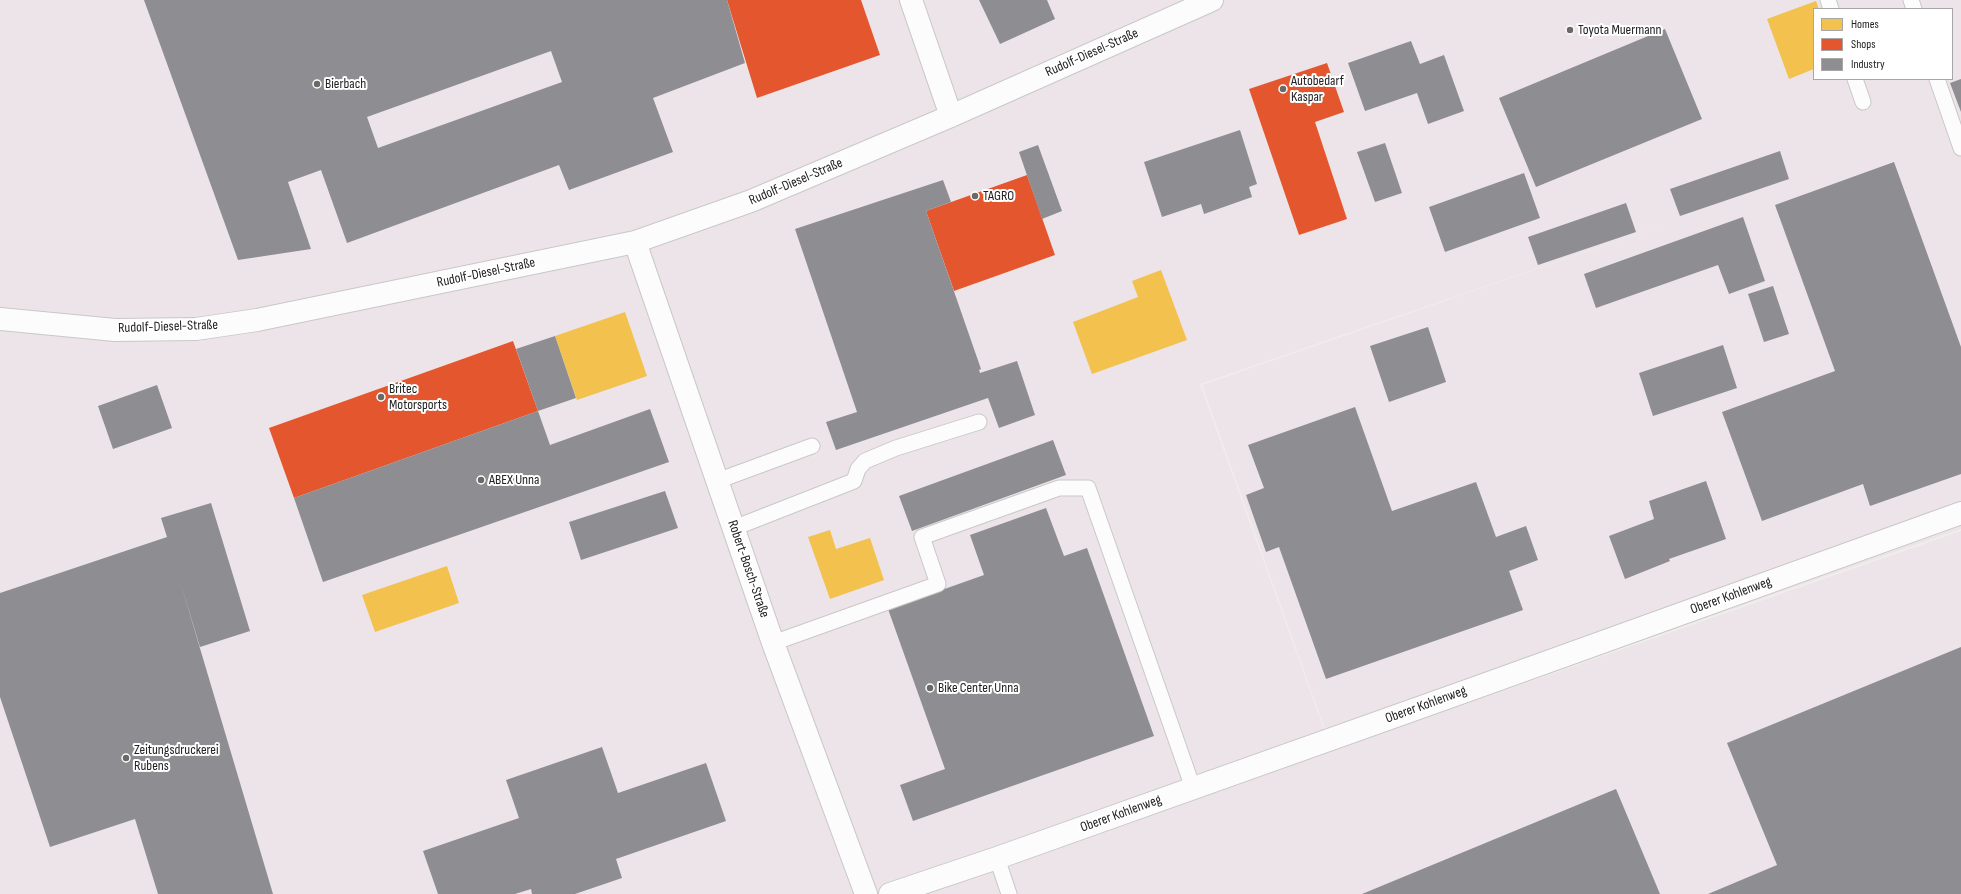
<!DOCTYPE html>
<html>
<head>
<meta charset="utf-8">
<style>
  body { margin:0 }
  #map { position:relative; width:1961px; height:894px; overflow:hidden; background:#f0eeeb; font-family:"Sofia Sans Condensed",sans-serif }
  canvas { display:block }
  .legend { position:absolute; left:1813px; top:8px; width:140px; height:72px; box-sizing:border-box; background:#fff; border:1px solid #a7a7a7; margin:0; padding:5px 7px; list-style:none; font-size:12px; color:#222 }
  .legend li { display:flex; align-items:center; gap:8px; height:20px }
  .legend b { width:20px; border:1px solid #a7a7a7 }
</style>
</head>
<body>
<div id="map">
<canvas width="1961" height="894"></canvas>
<ul class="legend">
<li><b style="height:11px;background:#f2c14e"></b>Homes</li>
<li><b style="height:11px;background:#e4572e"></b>Shops</li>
<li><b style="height:11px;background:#8d8d92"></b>Industry</li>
</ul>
</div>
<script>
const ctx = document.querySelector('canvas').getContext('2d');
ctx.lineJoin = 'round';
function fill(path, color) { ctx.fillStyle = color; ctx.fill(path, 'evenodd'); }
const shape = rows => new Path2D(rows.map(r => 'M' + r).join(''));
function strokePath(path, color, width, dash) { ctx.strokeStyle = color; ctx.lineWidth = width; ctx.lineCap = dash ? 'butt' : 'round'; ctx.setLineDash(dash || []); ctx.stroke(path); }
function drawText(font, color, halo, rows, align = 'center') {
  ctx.font = font + ' "Sofia Sans Condensed",sans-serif'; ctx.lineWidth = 4; ctx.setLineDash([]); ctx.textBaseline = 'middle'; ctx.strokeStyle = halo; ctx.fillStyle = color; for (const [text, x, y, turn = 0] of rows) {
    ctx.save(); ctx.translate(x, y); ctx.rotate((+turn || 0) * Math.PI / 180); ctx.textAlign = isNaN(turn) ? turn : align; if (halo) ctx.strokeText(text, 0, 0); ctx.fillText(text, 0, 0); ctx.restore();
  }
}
fill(shape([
  [0,0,1961,0,1961,529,1332,749,1202,385,1681,219,1200,384,1331,749,917,894,0,894],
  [1814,9,1952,9,1952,79,1814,79],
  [1961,531,1961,894,921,894]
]), '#ede4e9');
fill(shape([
  [1816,1,1819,9,1814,9,1814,69,1789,79,1767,19],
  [1161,270,1187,340,1092,374,1073,322,1138,297,1132,281],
  [625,312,647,376,577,400,555,336],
  [830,530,836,549,870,538,884,580,830,599,808,537],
  [447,566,459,603,375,632,362,595]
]), '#f2c14e');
fill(shape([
  [727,0,861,0,880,55,757,98],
  [1327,63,1344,112,1315,122,1347,219,1299,235,1249,89],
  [1027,175,1055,255,954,291,926,211],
  [513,341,538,411,294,498,269,428]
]), '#e4572e');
fill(shape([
  [144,0,727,0,745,63,653,98,673,152,569,190,559,165,347,243,321,170,288,182,311,249,238,260],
  [551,51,562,82,378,148,367,117],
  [979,0,1047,0,1055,19,1000,44],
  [1665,29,1702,119,1536,187,1499,98],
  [1411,41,1420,64,1444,55,1464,111,1428,124,1417,93,1365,111,1348,63],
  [1961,79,1961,112,1950,83],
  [1240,130,1257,184,1249,187,1252,197,1204,214,1201,204,1162,217,1144,162],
  [1385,143,1402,193,1375,202,1357,152],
  [1038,145,1062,211,1042,219,1019,152],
  [1780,151,1789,179,1680,216,1670,189],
  [1894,162,1961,347,1961,474,1870,506,1863,484,1762,521,1722,412,1835,371,1775,205],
  [1524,173,1540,218,1445,252,1429,207],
  [943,180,951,202,926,211,981,369,979,370,980,373,1017,361,1035,415,999,428,988,398,836,450,826,422,857,412,795,229],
  [1626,203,1636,232,1538,265,1528,237],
  [1743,217,1765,281,1729,294,1718,265,1596,308,1584,274],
  [1773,286,1789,334,1764,342,1748,294],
  [1428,327,1446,382,1389,402,1370,346],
  [555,336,576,398,538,411,550,445,650,409,669,462,323,582,294,498,538,411,516,349],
  [1723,345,1737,388,1653,416,1639,373],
  [157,385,172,428,113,449,98,406],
  [1355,407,1392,511,1476,482,1496,537,1526,526,1538,560,1509,571,1523,610,1326,679,1279,547,1266,552,1246,495,1264,488,1248,445],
  [1053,440,1066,475,912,531,899,496],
  [1706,481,1726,539,1669,559,1670,561,1625,579,1609,536,1654,519,1649,501],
  [665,491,678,528,581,560,569,522],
  [211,503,250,631,200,647,180,581,273,894,158,894,135,819,50,847,0,697,0,593,167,537,161,518],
  [1046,508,1064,556,1087,548,1154,736,913,821,900,785,945,769,888,609,984,575,970,535],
  [1961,647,1961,894,1708,894,1777,865,1727,743],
  [602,747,618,793,706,763,726,821,616,859,622,878,575,894,532,894,531,889,515,894,438,894,423,851,519,818,506,780],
  [1616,789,1660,894,1362,894]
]), '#8d8d92');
const service = shape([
  [1828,0,1831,9],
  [1911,0,1914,9],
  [1855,79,1863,102],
  [1937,79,1961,148],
  [717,481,812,446],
  [734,528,854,481,858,469,865,461,896,448,979,422],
  [773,643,938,584,922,537,1059,488,1088,488,1193,788],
  [997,858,1009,894]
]);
const minor = shape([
  [911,0,951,116],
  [635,242,773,643,866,894],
  [0,319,115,330,196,329,257,320,635,242,751,201,951,116,1212,0],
  [890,894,997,858,1472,689,1961,513]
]);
strokePath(service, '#c9c8c7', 17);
strokePath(minor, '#c9c8c7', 24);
strokePath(service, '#fdfcfc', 15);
strokePath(minor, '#fdfcfc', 22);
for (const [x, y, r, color] of [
  [1570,30,4,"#6a6968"],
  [317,84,4,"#6a6968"],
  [1283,89,4,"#6a6968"],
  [975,196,4,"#6a6968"],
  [381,397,4,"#6a6968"],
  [481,480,4,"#6a6968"],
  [930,688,4,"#6a6968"],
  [126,758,4,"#6a6968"]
]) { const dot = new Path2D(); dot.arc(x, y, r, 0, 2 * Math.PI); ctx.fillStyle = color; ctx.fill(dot); strokePath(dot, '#fff', 1.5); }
drawText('14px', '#222', '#fff', [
  ["Toyota Muermann",1578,30],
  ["Autobedarf",1291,81],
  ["Kaspar",1291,97],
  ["Bierbach",325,84],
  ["TAGRO",983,196],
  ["Britec",389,389],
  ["Motorsports",389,405],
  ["ABEX Unna",489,480],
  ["Bike Center Unna",938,688],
  ["Zeitungsdruckerei",134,750],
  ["Rubens",134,766]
], 'left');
drawText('14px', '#222', '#fff', [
  ["Rudolf-Diesel-Straße",1092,53,-24],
  ["Rudolf-Diesel-Straße",796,182,-23],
  ["Rudolf-Diesel-Straße",486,273,-12],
  ["Rudolf-Diesel-Straße",168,327,-2],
  ["Robert-Bosch-Straße",748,569,71],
  ["Oberer Kohlenweg",1731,596,-20],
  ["Oberer Kohlenweg",1426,705,-20],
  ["Oberer Kohlenweg",1121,814,-20]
]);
</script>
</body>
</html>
